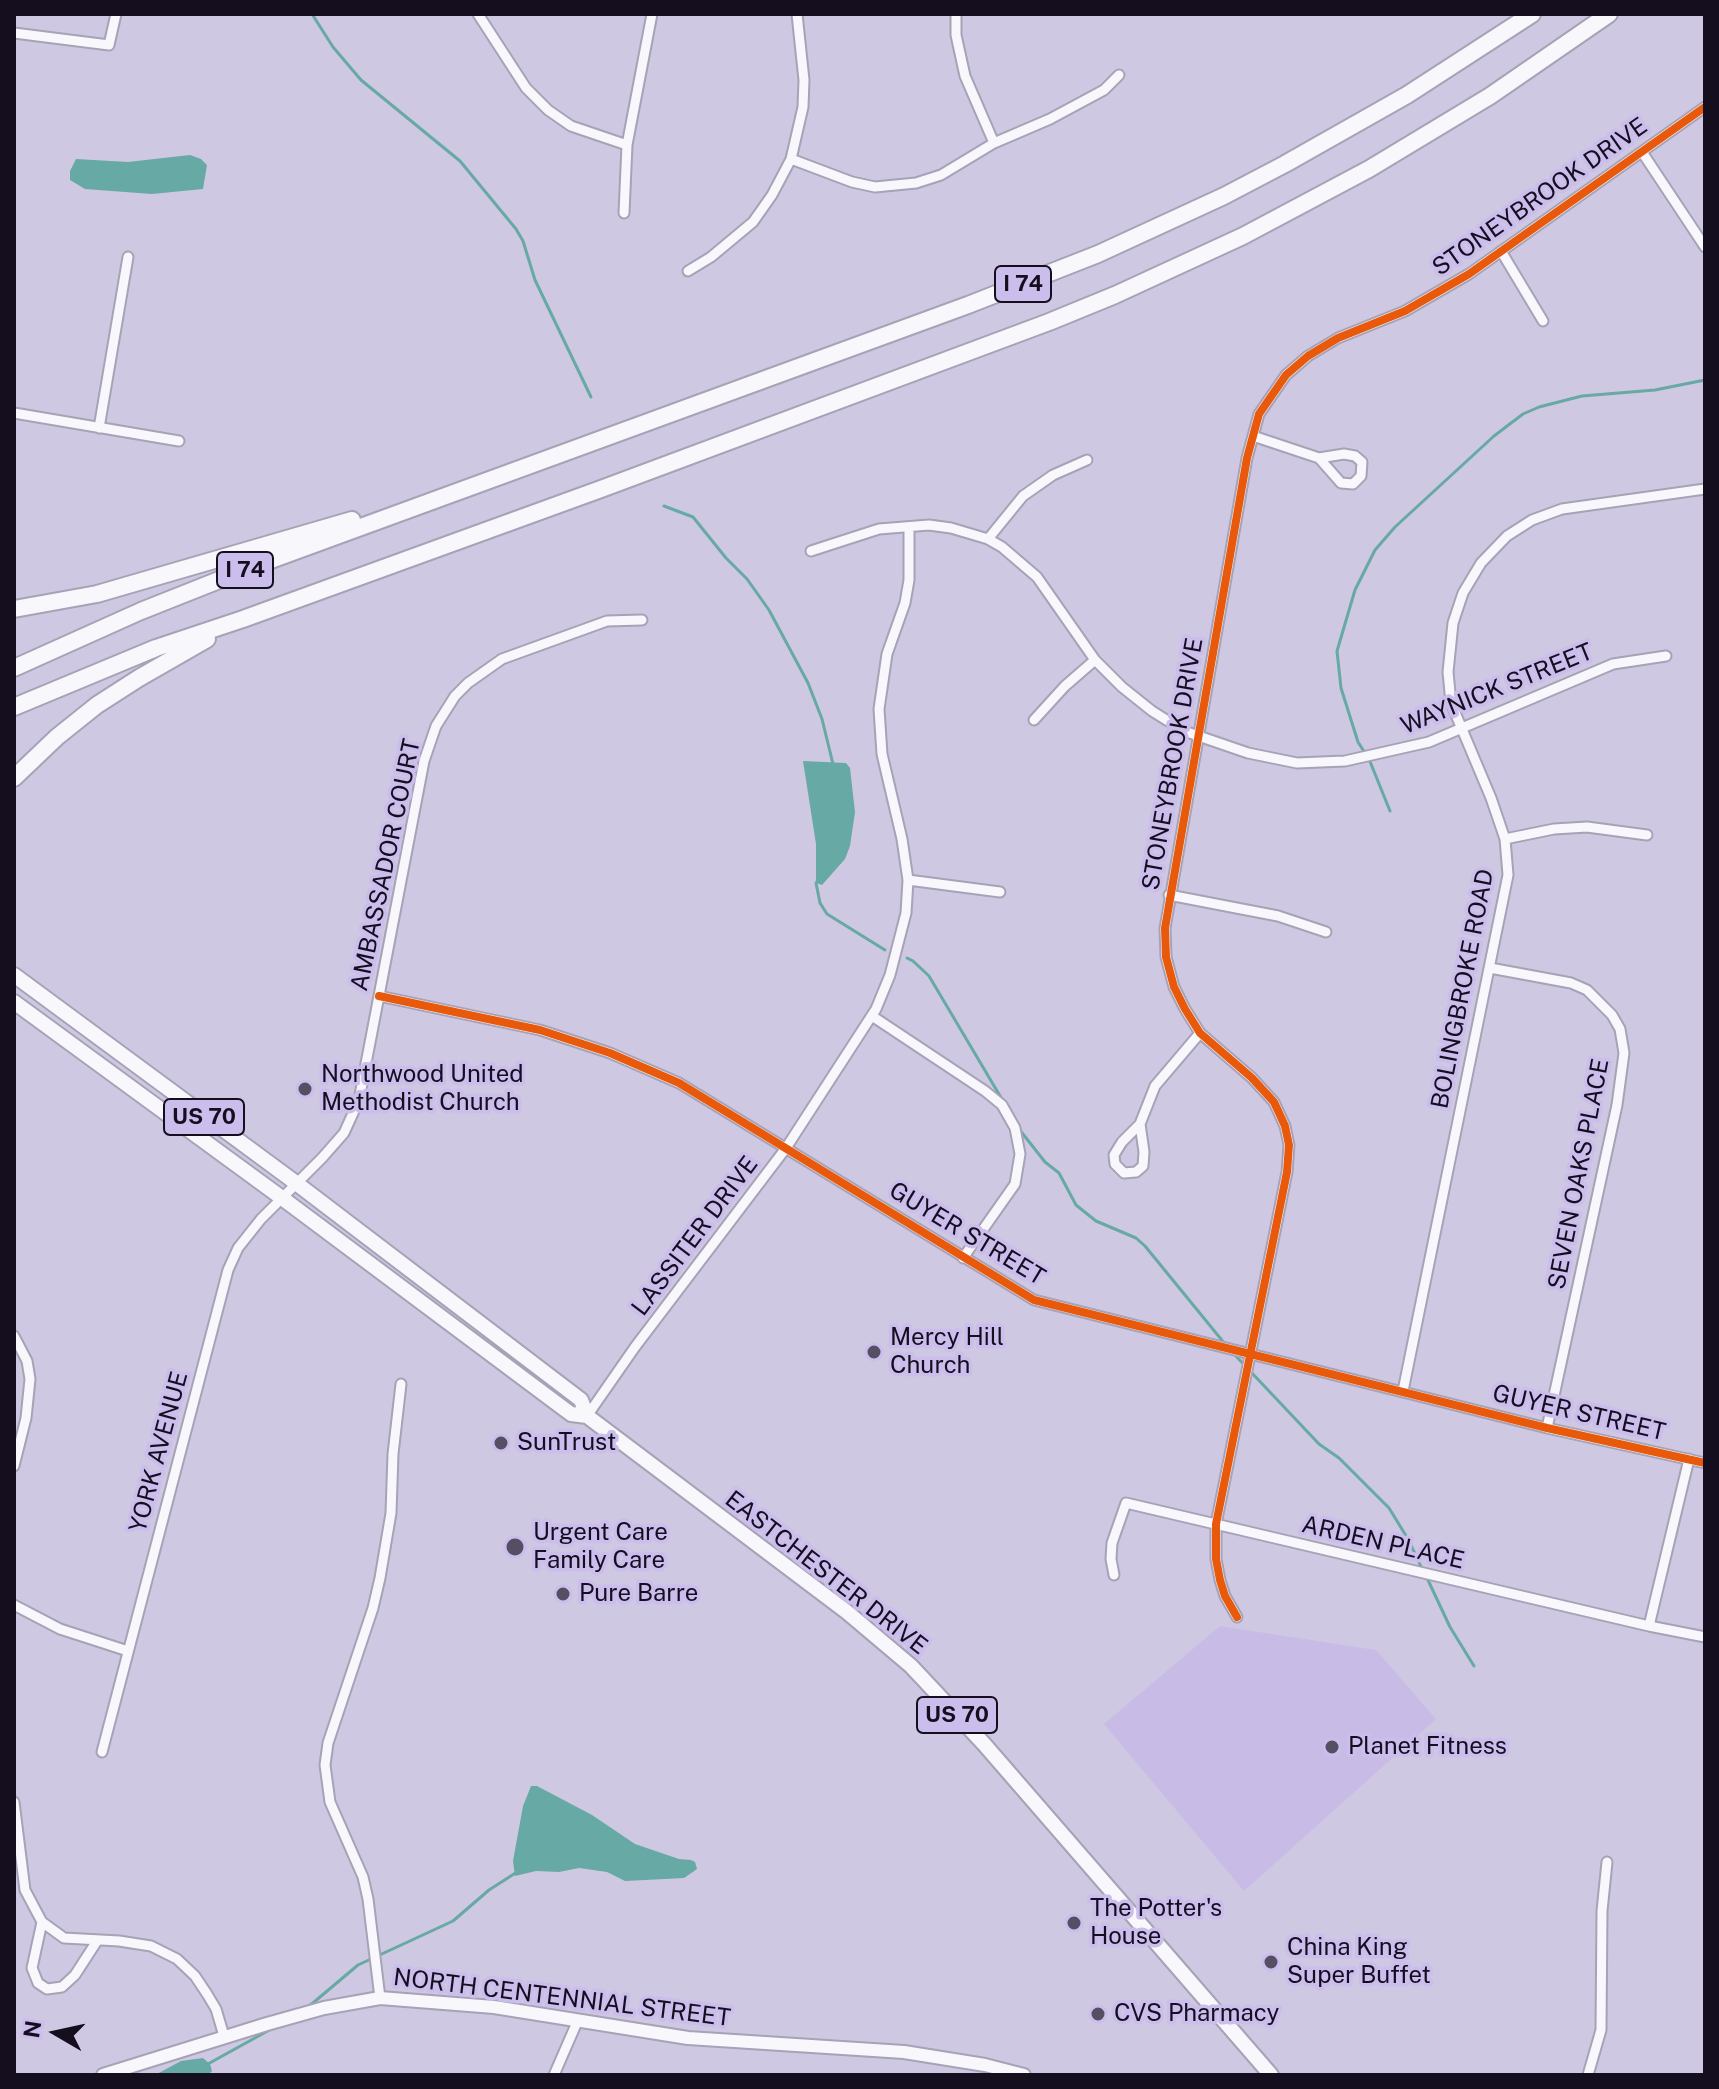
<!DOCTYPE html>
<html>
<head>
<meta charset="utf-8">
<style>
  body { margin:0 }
  #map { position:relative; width:1719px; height:2089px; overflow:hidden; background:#cfc8e2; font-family:"Public Sans",sans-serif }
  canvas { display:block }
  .frame { position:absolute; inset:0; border:16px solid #140e1f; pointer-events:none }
  .north { position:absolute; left:16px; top:1993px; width:80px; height:80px; -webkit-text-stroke:6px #cbbdec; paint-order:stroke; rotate:279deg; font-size:22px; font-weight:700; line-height:32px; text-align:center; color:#140e1f }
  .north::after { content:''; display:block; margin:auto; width:28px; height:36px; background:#140e1f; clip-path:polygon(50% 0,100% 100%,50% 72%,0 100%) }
</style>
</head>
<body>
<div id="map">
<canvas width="1719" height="2089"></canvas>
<div class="frame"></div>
<div class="north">N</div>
</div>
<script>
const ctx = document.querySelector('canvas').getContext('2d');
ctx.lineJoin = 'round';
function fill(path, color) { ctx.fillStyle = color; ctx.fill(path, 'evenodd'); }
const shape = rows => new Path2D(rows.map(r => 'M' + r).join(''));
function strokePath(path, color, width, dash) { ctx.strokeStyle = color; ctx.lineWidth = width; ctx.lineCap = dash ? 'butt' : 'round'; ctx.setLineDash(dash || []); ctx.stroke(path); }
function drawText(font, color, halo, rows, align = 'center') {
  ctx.font = font + ' "Public Sans",sans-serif'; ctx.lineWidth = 7; ctx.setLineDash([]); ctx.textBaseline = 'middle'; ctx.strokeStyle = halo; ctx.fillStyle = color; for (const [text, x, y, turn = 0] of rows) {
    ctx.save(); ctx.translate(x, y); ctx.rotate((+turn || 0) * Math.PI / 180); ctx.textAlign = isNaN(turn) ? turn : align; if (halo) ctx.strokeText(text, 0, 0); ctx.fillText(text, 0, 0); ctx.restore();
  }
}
fill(shape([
  [1220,1626,1376,1650,1436,1719,1244,1891,1104,1724]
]), '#c8bce6');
fill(shape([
  [190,155,201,159,207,165,203,189,152,194,85,189,70,180,70,171,76,159,128,162],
  [803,761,846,763,850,768,855,812,850,846,845,859,822,885,816,883,816,844],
  [531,1786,537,1786,592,1815,635,1844,679,1859,691,1860,695,1862,697,1869,684,1878,625,1881,607,1872,579,1868,559,1872,536,1871,515,1876,513,1861,523,1806],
  [203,2058,210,2064,212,2071,208,2075,155,2075,181,2061]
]), '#67a9a4');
strokePath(shape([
  [312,14,333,47,361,80,460,161,516,229,523,241,535,280,591,397],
  [664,506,693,517,726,558,747,579,769,610,808,683,822,719,833,764],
  [1365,753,1358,742,1341,688,1337,651,1355,590,1375,550,1395,527,1494,436,1523,414,1539,407,1582,396,1655,390,1705,380],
  [1369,759,1390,811],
  [818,880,816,883,820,903,827,914,885,950],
  [907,958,913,961,929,976,1003,1101],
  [1019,1129,1045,1162,1059,1173,1076,1205,1096,1221,1136,1238,1145,1246,1225,1344],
  [1233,1353,1319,1444,1339,1458,1389,1508,1408,1539,1423,1571],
  [1427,1578,1450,1627,1474,1666],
  [307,2008,358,1965,453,1921,489,1890,517,1872],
  [206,2065,273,2028]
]), '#67a9a4', 3);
const street = shape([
  [478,14,526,88,548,110,571,126,627,145],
  [956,14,956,35,965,76,994,143],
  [14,33,109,45,116,14],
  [1642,152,1705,247],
  [791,159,852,182,875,187,916,183,941,175,994,143,1050,119,1104,90,1119,75],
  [624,213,627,145,652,14],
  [1501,251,1543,321],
  [688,271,711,257,753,222,772,195,791,159,803,107,804,80,797,14],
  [14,413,179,441],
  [99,428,128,257],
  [1253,436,1319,458,1344,454,1355,456,1362,462,1361,476,1353,484,1341,483,1319,458],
  [988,539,1023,496,1053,475,1087,460],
  [811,551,879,529,929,525,951,528,988,539,1002,547,1037,577,1095,660,1122,687,1152,711,1184,731,1248,753,1297,763,1345,761,1429,742,1613,664,1666,656],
  [1034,720,1065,686,1095,660],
  [1505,839,1554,829,1587,827,1647,835],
  [908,880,1000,892],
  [1169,895,1278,916,1326,932],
  [1490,968,1571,983,1587,990,1612,1015,1620,1029,1624,1053,1617,1105,1547,1428],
  [379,996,540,1030,610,1053,679,1083,1034,1300,1547,1428,1705,1463],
  [872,1016,985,1091,1002,1105,1015,1128,1020,1154,1015,1184,963,1258],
  [1140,1124,1122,1142,1114,1155,1115,1164,1124,1173,1136,1172,1143,1166,1144,1152,1140,1124,1155,1086,1200,1033],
  [14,1336,27,1361,30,1379,26,1418,14,1466],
  [1403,1391,1508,875,1505,839,1491,798,1451,703,1448,672,1453,623,1463,593,1481,563,1507,536,1532,520,1562,509,1705,489],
  [587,1416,635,1347,786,1148,876,1009,890,975,906,913,908,880,902,839,882,754,879,709,887,654,905,603,909,580,909,527],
  [1114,1575,1111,1559,1112,1543,1126,1503,1649,1626,1705,1637],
  [14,1605,60,1629,128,1651],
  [1237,1617,1225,1596,1220,1580,1216,1559,1216,1524,1287,1172,1289,1145,1285,1126,1274,1102,1252,1078,1200,1033,1185,1009,1174,987,1166,957,1165,928,1247,458,1259,414,1286,375,1308,356,1338,338,1405,311,1469,274,1705,107],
  [1649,1626,1689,1459],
  [102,1752,228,1270,238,1248,261,1219,322,1158,344,1133,359,1100,424,761,436,726,455,696,468,683,502,659,607,621,642,620],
  [14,1802,25,1890,42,1922,64,1938,119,1941,151,1946,177,1959,195,1976,207,1994,216,2009,224,2036],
  [42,1922,32,1968,38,1983,47,1989,62,1987,75,1975,97,1941],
  [380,1998,368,1899,363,1877,330,1802,325,1765,328,1743,373,1608,380,1578,391,1513,393,1454,401,1384],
  [554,2075,578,2020],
  [1588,2075,1601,2030,1602,1911,1607,1862]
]);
const secondary = shape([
  [103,2075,267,2024,324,2008,380,1998,494,2007,688,2038,904,2052,985,2065,1024,2075]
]);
const primary = shape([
  [14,975,296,1183,581,1400,587,1416],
  [14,1002,282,1198,571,1414,587,1416,847,1612,911,1666,984,1744,1271,2075]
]);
const highway = shape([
  [14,609,97,594,352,520],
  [14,668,141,611,257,565,968,305,1098,254,1224,196,1285,164,1407,95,1532,14],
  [14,707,156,648,243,619,601,489,1049,322,1115,295,1243,236,1369,169,1490,96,1609,14],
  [14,778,57,737,97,705,139,678,207,639]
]);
strokePath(street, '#a7a2b6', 13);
strokePath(secondary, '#a7a2b6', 16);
strokePath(primary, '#a7a2b6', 18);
strokePath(highway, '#a7a2b6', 20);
strokePath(street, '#f8f7fb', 9);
strokePath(secondary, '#f8f7fb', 12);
strokePath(primary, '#f8f7fb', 14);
strokePath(highway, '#f8f7fb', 16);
strokePath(shape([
  [379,996,540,1030,610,1053,679,1083,1034,1300,1547,1428,1705,1463],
  [1237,1617,1225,1596,1220,1580,1216,1559,1216,1524,1287,1172,1289,1145,1285,1126,1274,1102,1252,1078,1200,1033,1185,1009,1174,987,1166,957,1165,928,1247,458,1259,414,1286,375,1308,356,1338,338,1405,311,1469,274,1705,107]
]), '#e8590c', 8);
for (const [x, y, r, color] of [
  [305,1089,8,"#554f63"],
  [874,1352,8,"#554f63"],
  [501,1443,8,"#554f63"],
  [515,1547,10,"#554f63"],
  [563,1594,8,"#554f63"],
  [1332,1747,8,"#554f63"],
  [1074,1923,8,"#554f63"],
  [1271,1962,8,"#554f63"],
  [1098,2014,8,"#554f63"]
]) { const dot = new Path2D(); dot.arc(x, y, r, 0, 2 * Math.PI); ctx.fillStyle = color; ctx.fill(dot); strokePath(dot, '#cbbdec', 3); }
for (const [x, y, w] of [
  [1023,284,56],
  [245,570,56],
  [204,1117,80],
  [957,1715,80]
]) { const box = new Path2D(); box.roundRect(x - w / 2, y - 18, w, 36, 6); ctx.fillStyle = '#cbbdec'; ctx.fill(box); strokePath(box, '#140e1f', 2); }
drawText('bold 22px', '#140e1f', null, [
  ["I 74",1023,284],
  ["I 74",245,570],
  ["US 70",204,1117],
  ["US 70",957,1715]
]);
drawText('24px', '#140e1f', '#cbbdec', [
  ["STONEYBROOK DRIVE",1540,197,-35],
  ["WAYNICK STREET",1497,689,-22],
  ["STONEYBROOK DRIVE",1173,764,-80],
  ["AMBASSADOR COURT",386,865,-78],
  ["BOLINGBROKE ROAD",1463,989,-79],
  ["SEVEN OAKS PLACE",1579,1174,-79],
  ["GUYER STREET",967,1234,31],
  ["LASSITER DRIVE",695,1236,-53],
  ["GUYER STREET",1579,1413,13],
  ["YORK AVENUE",159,1452,-75],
  ["ARDEN PLACE",1383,1543,13],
  ["EASTCHESTER DRIVE",826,1573,38],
  ["NORTH CENTENNIAL STREET",562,1998,7]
]);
drawText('24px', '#140e1f', '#cbbdec', [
  ["Northwood United",321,1075],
  ["Methodist Church",321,1103],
  ["Mercy Hill",890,1338],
  ["Church",890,1366],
  ["SunTrust",517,1443],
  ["Urgent Care",533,1533],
  ["Family Care",533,1561],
  ["Pure Barre",579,1594],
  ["Planet Fitness",1348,1747],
  ["The Potter's",1090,1909],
  ["House",1090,1937],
  ["China King",1287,1948],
  ["Super Buffet",1287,1976],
  ["CVS Pharmacy",1114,2014]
], 'left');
</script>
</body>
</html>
